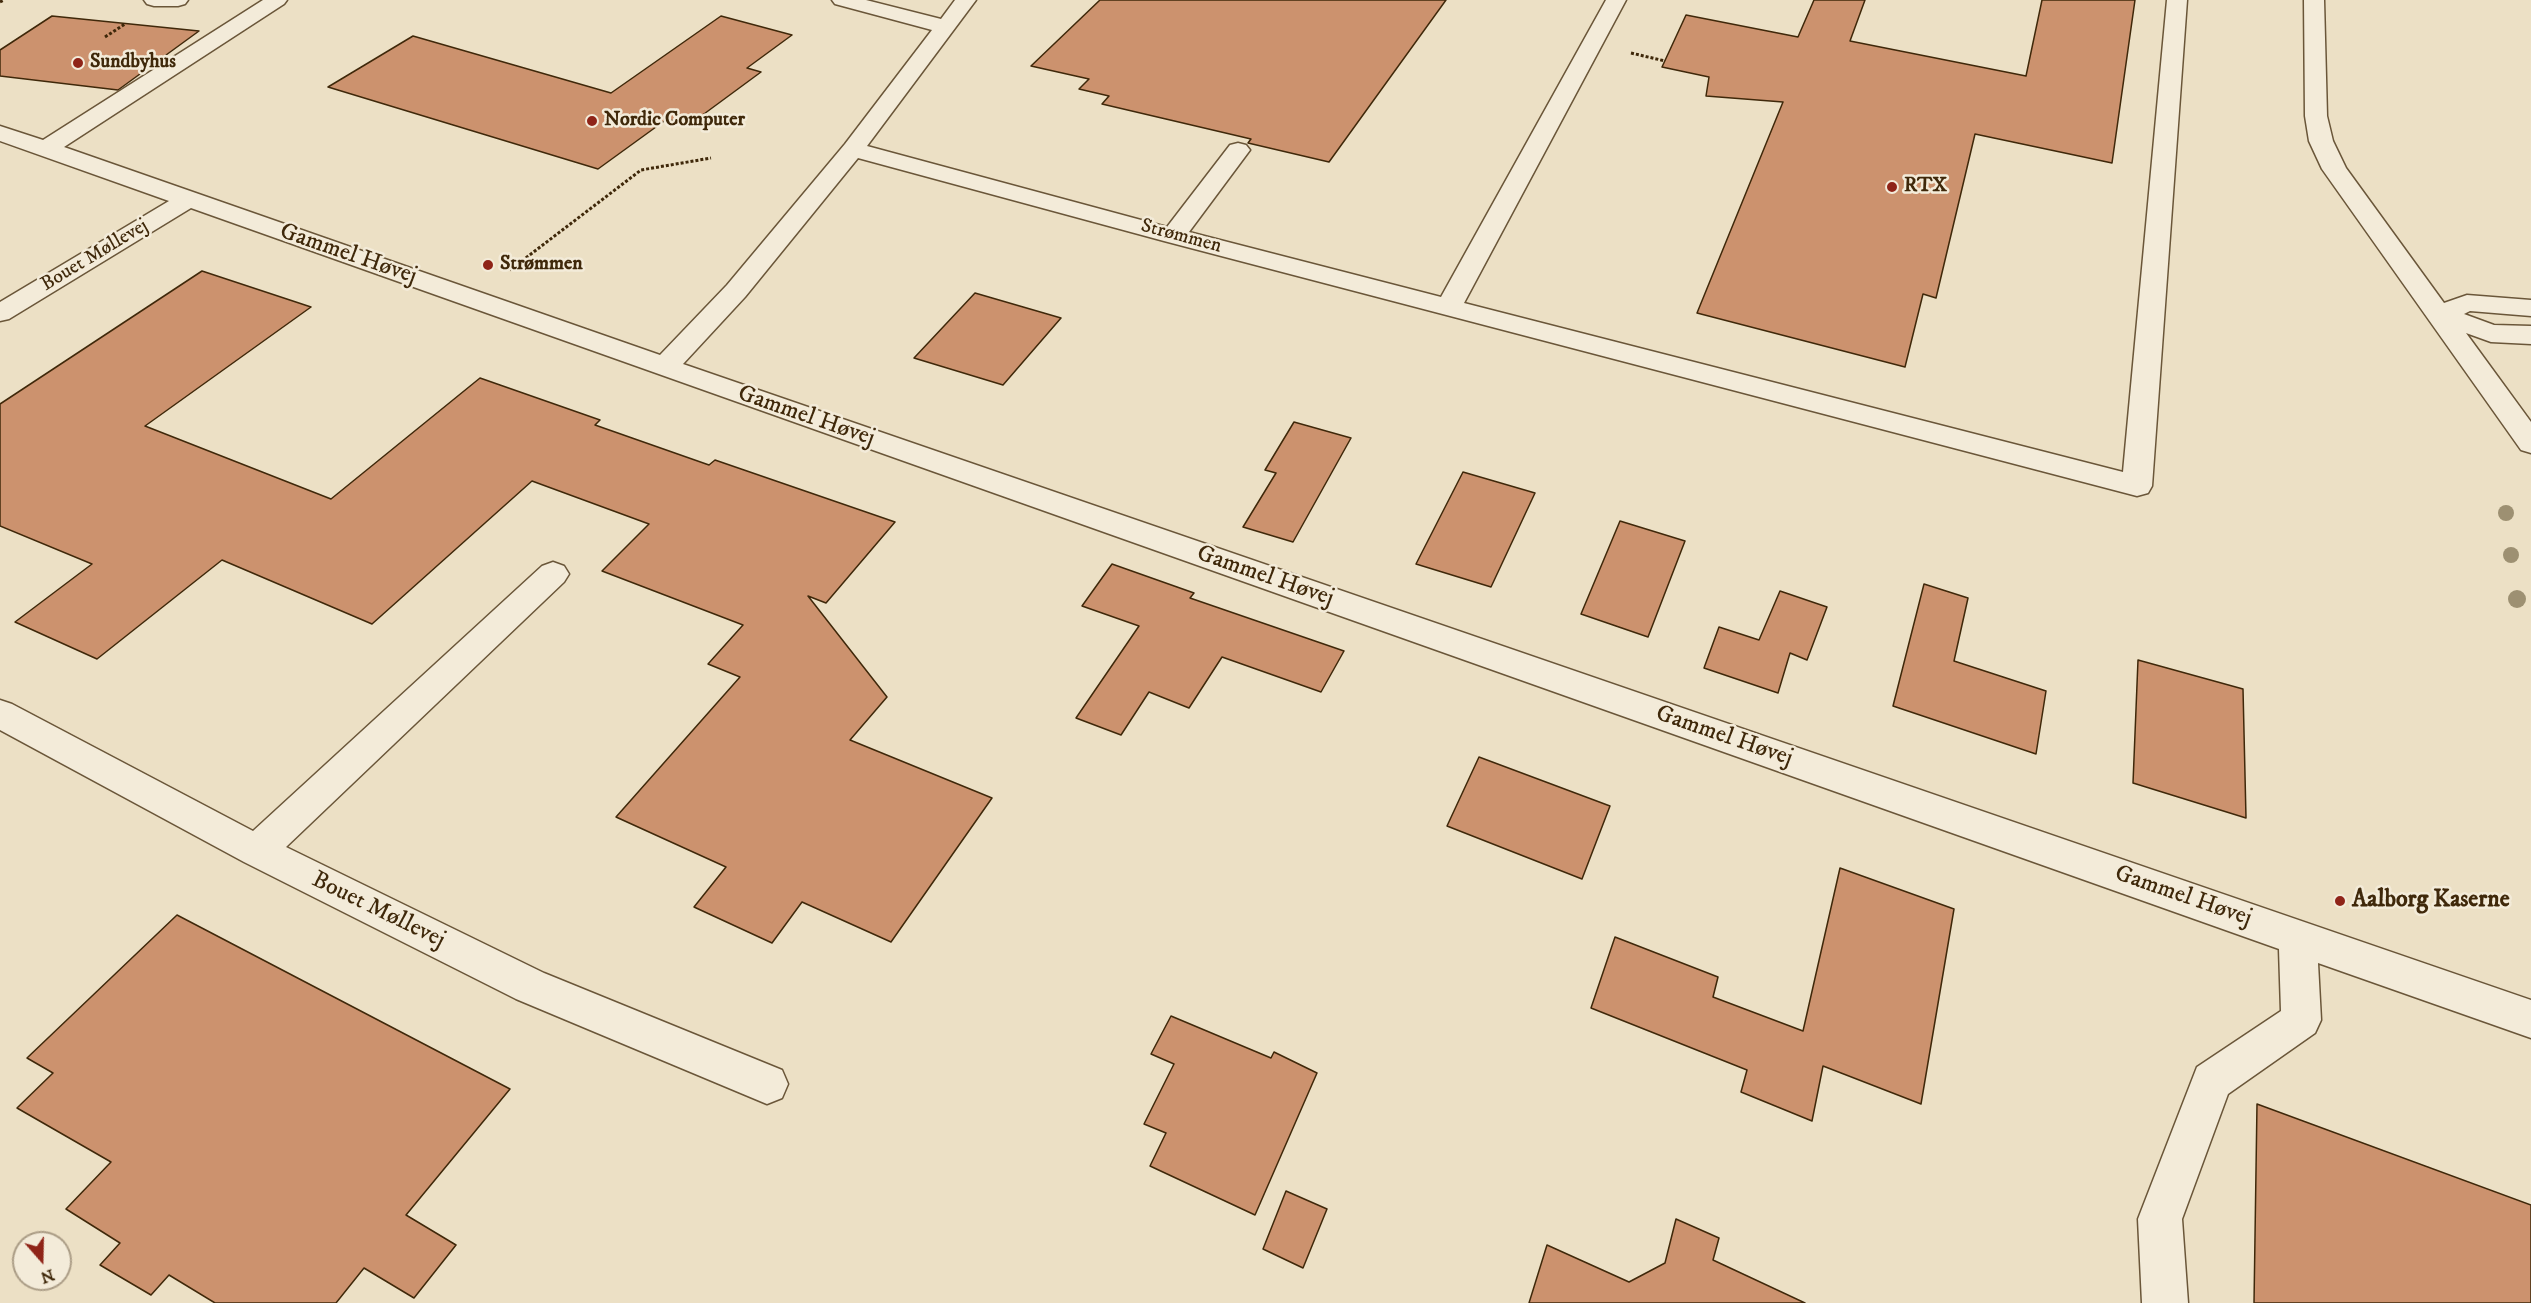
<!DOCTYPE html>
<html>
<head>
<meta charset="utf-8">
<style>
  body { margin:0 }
  #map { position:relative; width:2531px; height:1303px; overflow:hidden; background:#ece0c5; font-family:"IM FELL DW Pica",serif }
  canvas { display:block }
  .north { position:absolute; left:12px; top:1231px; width:60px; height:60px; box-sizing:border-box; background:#f3ebd9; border:2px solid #ab9d86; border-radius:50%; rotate:160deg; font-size:16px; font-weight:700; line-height:24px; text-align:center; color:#3f280a }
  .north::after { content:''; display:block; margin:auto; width:21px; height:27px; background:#8f2418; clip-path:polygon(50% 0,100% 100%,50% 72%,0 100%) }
</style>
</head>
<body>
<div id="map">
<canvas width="2531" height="1303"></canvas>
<div class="north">N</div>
</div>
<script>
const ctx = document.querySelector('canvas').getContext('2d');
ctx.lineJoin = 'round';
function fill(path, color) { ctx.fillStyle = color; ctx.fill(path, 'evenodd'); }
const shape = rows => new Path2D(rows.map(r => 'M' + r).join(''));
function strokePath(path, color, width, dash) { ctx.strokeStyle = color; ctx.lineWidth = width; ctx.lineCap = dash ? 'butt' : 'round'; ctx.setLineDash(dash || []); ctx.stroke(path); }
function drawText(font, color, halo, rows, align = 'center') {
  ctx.font = font + ' "IM FELL DW Pica",serif'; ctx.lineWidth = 5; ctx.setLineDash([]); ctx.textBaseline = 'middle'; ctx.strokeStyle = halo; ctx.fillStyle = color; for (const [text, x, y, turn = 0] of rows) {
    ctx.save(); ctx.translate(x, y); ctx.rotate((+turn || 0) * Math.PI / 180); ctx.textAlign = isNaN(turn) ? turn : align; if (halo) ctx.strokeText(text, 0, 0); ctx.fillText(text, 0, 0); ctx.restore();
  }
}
const building = shape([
  [1100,0,1446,0,1329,162,1248,143,1251,139,1102,104,1109,96,1079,89,1089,79,1031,66,1100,0],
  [1814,0,1865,0,1850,41,2026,76,2042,0,2135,0,2112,163,1975,134,1936,298,1923,294,1905,367,1697,313,1783,102,1706,96,1709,77,1662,67,1686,15,1798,37,1814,0],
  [52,16,199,31,118,90,0,76,0,50,52,16],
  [721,16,792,35,747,68,761,72,689,125,667,119,598,169,328,87,413,36,611,93,721,16],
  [202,271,311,307,145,426,331,499,480,378,600,420,595,425,709,465,715,460,895,522,826,603,808,596,887,697,850,740,992,798,891,942,802,902,772,943,694,907,726,867,616,817,740,677,708,664,743,625,602,571,649,524,532,481,372,624,222,560,97,659,15,622,92,564,0,526,0,404,202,271],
  [975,293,1061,318,1003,385,914,358,975,293],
  [1294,422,1351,438,1293,542,1243,527,1276,473,1265,470,1294,422],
  [1463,472,1535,493,1491,587,1416,564,1463,472],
  [1620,521,1685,541,1648,637,1581,614,1620,521],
  [1112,564,1194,593,1190,598,1344,651,1321,692,1222,657,1189,708,1149,692,1121,735,1076,718,1139,626,1082,606,1112,564],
  [1924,584,1968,598,1954,661,2046,691,2036,754,1893,706,1924,584],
  [1780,591,1827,607,1807,660,1790,653,1778,693,1704,668,1719,627,1759,640,1780,591],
  [2138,660,2243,689,2246,818,2133,783,2138,660],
  [1479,757,1610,806,1582,879,1447,826,1479,757],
  [1840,868,1954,909,1921,1104,1823,1066,1812,1121,1741,1092,1747,1070,1591,1008,1615,937,1718,977,1713,997,1803,1031,1840,868],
  [177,915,510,1089,406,1215,456,1245,414,1298,364,1268,336,1303,215,1303,169,1275,151,1295,100,1265,120,1243,66,1209,111,1162,17,1108,53,1073,27,1058,177,915],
  [1171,1016,1271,1058,1274,1052,1317,1073,1255,1215,1150,1166,1166,1133,1144,1124,1174,1064,1151,1054,1171,1016],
  [2257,1104,2531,1205,2531,1303,2254,1303,2257,1104],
  [1286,1191,1327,1209,1303,1268,1263,1249,1286,1191],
  [1676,1219,1719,1238,1713,1260,1805,1303,1529,1303,1547,1245,1629,1282,1665,1263,1676,1219]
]);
fill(building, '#cc926e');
strokePath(building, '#3f280a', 1.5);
const minor = shape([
  [144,0,188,0,185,4,178,6,154,6,147,4,144,0],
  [263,0,287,0,284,4,64,147,660,355,727,285,845,144,932,30,835,4,832,0,866,0,941,19,955,0,976,0,867,146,1167,227,1230,145,1238,143,1246,145,1250,150,1189,232,1441,297,1606,0,1626,0,1464,303,2123,472,2167,0,2187,0,2152,486,2148,493,2137,496,1164,241,858,158,745,297,683,364,2531,1000,2531,1038,2318,963,2321,1020,2315,1033,2228,1094,2182,1219,2188,1303,2142,1303,2138,1219,2197,1067,2281,1011,2279,949,191,208,9,319,0,321,0,302,169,201,0,141,0,126,43,140,263,0],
  [2304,0,2324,0,2327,116,2333,141,2346,168,2444,303,2467,295,2531,300,2531,316,2470,311,2464,314,2494,325,2531,326,2531,344,2491,342,2466,333,2531,422,2531,453,2521,450,2322,169,2309,141,2305,116,2304,0],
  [553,562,564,566,569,574,564,582,286,847,544,973,782,1070,788,1084,782,1098,767,1104,516,999,244,862,0,730,0,700,12,704,253,831,542,566,553,562]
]);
strokePath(minor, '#6a5639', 3);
strokePath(shape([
  [0,2,4,0],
  [105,37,125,24],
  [1631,53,1665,61],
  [510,270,641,170,711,158]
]), '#3f280a', 3, [3, 2]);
fill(minor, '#f3ebd9');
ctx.fillStyle = '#9d9072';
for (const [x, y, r] of [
  [2506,513,8],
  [2511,555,8],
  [2517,599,9]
]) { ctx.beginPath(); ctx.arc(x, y, r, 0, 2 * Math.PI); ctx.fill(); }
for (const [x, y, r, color] of [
  [78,63,6,"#8f2418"],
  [592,121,6,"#8f2418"],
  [1892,187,6,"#8f2418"],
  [488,265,6,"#8f2418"],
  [2340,901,6,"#8f2418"]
]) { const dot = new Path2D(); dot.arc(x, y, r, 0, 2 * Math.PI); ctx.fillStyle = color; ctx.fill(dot); strokePath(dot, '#f3ebd9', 2); }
drawText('bold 20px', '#3f280a', '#f3ebd9', [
  ["Sundbyhus",90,63],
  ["Nordic Computer",604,121],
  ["RTX",1904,187],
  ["Strømmen",500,265]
], 'left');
drawText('20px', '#3f280a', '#f3ebd9', [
  ["Strømmen",1181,237,15],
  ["Bouet Møllevej",95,256,-31]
]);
drawText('24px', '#3f280a', '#f3ebd9', [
  ["Gammel Høvej",348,255,19],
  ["Gammel Høvej",806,417,19],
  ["Gammel Høvej",1265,577,19],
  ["Gammel Høvej",1724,737,19],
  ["Gammel Høvej",2183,897,19],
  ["Bouet Møllevej",378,911,26]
]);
drawText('bold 24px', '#3f280a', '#f3ebd9', [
  ["Aalborg Kaserne",2352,901]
], 'left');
</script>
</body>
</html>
